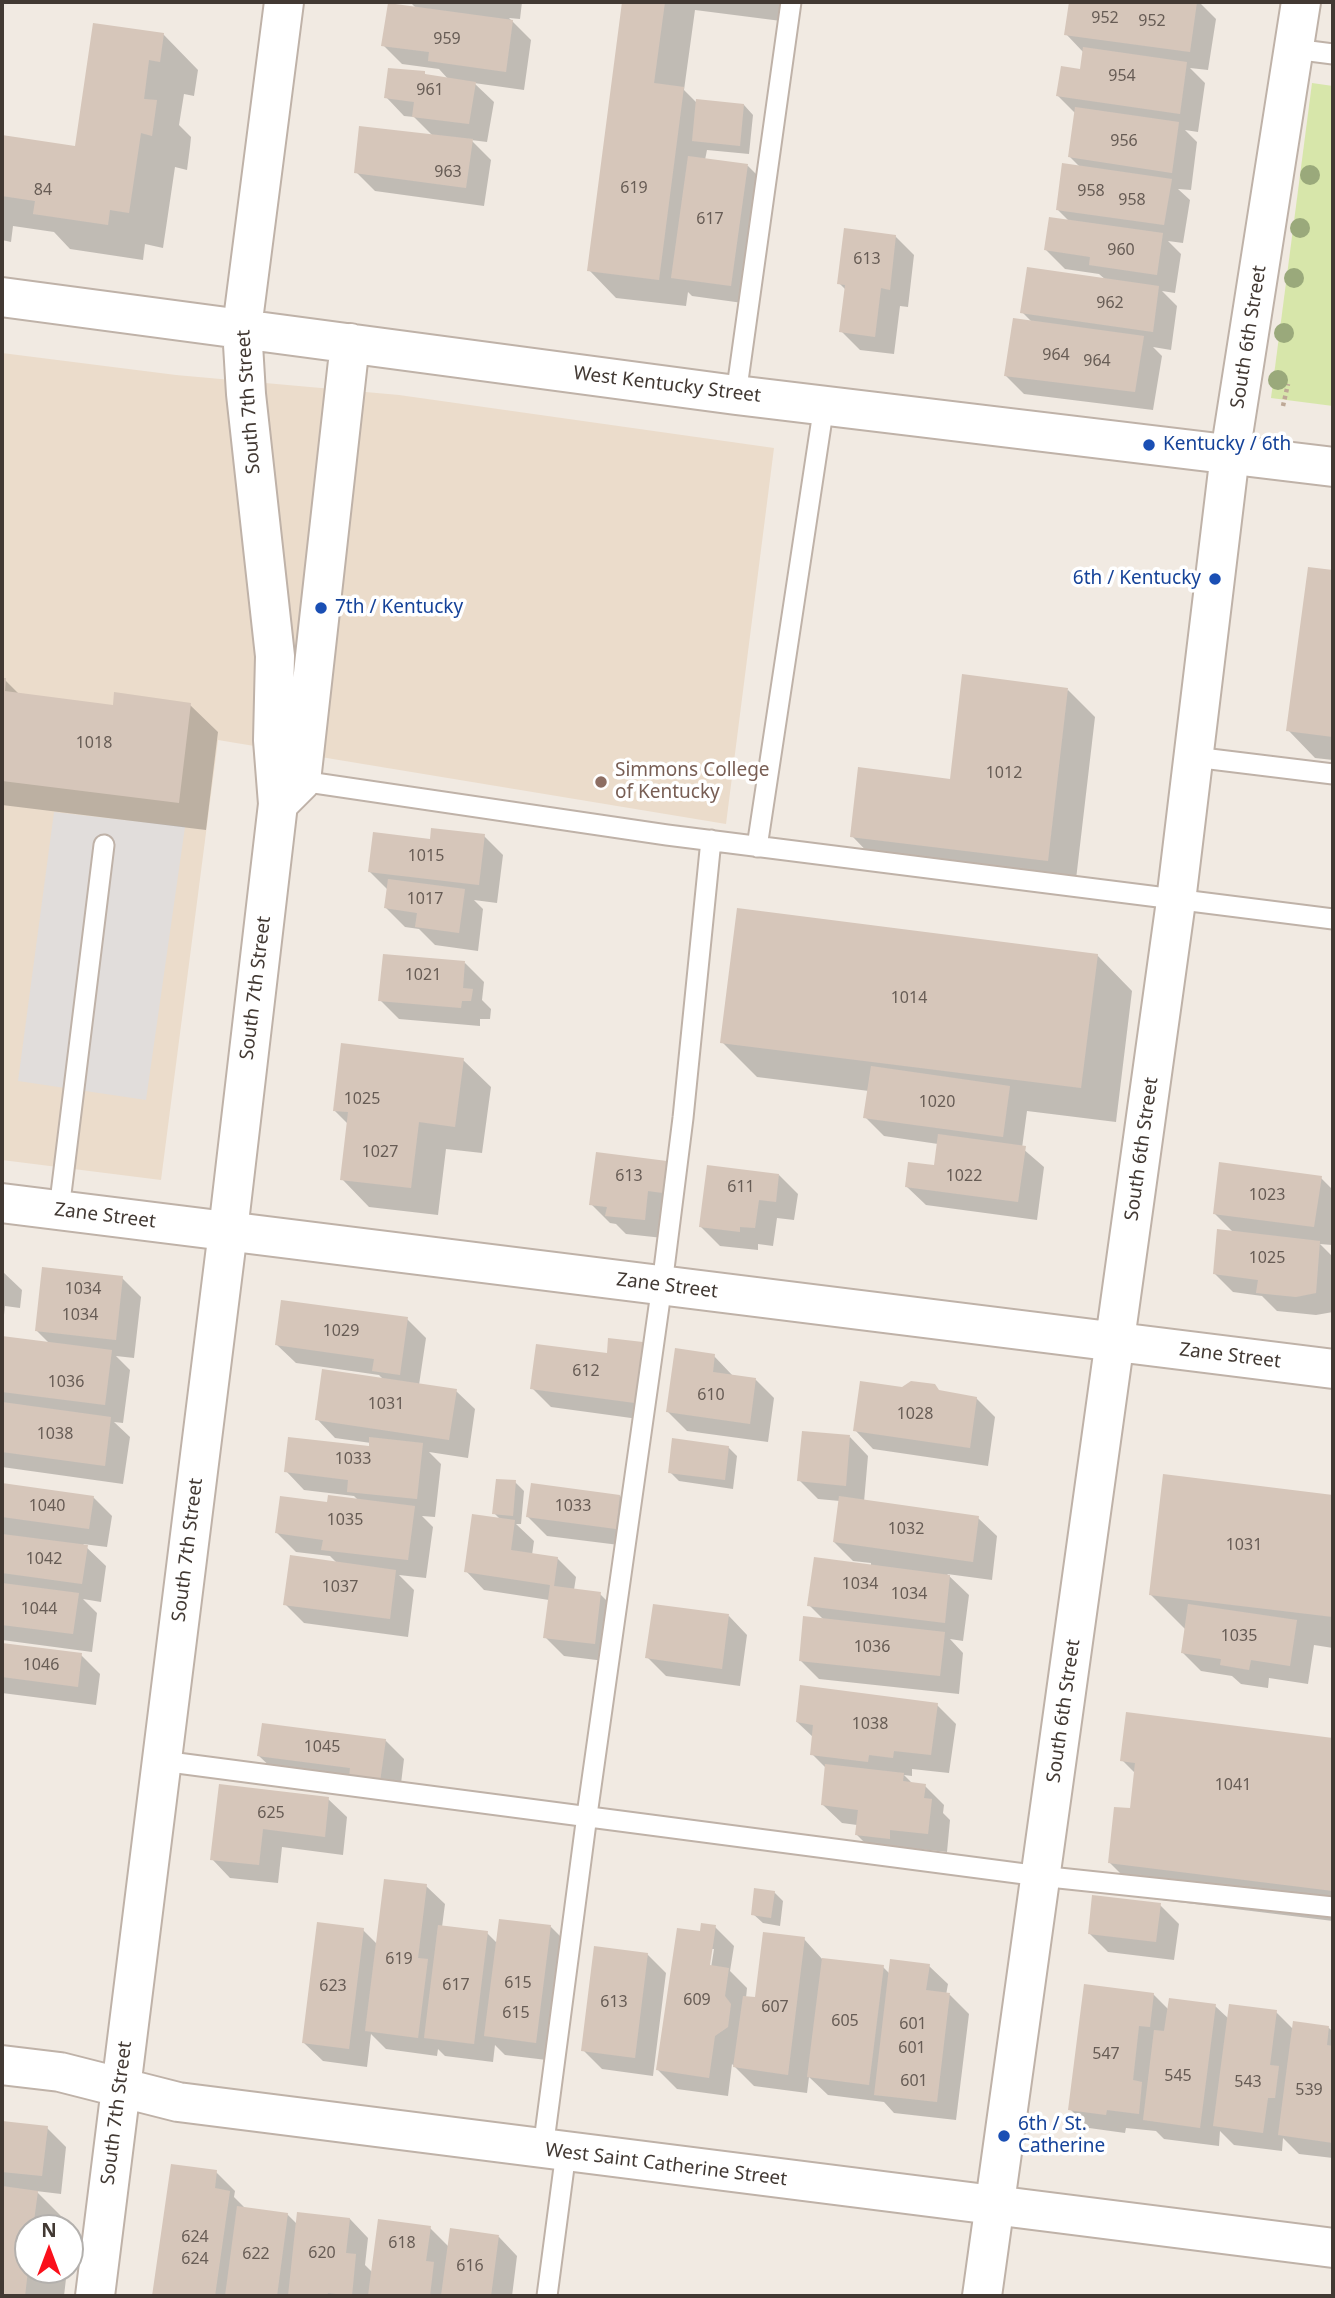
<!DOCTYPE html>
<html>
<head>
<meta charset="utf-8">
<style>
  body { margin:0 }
  #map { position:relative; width:1335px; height:2298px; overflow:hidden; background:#f1eae2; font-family:"Noto Sans",sans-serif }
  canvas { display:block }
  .frame { position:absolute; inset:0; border:4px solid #423933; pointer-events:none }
  .north { position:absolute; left:14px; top:2214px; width:70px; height:70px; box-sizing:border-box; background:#fff; border:2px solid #b3b0ad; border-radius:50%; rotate:0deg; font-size:19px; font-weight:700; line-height:28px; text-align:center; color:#423933 }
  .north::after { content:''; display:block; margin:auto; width:24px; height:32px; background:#fa101b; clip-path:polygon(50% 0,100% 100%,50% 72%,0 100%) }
</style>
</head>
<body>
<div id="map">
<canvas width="1335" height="2298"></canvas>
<div class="frame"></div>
<div class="north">N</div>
</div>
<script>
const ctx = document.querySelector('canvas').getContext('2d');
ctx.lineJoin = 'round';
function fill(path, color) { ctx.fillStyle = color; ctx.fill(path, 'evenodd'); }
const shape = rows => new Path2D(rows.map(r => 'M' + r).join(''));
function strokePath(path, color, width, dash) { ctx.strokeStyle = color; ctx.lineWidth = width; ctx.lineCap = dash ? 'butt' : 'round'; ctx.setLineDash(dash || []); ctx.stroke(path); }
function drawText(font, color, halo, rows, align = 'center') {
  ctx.font = font + ' "Noto Sans",sans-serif'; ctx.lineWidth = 7; ctx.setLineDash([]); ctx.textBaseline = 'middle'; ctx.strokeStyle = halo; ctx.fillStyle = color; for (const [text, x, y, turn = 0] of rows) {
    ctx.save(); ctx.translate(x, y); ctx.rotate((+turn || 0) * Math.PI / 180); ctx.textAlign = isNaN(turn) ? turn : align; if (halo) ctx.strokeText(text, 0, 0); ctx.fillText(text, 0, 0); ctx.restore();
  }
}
fill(shape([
  [2,353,176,375,399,395,774,448,726,824,218,740,161,1180,2,1160]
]), '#ebdccb');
fill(shape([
  [1312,83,1333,86,1333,406,1271,398]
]), '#d7e6aa');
fill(shape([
  [54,812,185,827,146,1100,18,1081]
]), '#e1dddb');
fill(shape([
  [410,2,522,2,520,19,509,18,531,40,524,90,474,83,494,102,487,142,471,140,491,160,484,206,375,191,356,172,434,137,414,117,404,116,386,97,424,73,428,77,449,80,439,69,402,64,383,45,416,8],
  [624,2,791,2,789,22,695,10,684,90,697,103,744,105,753,115,749,154,707,150,705,160,748,166,767,185,750,304,692,296,688,292,686,306,616,298,589,270],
  [1071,2,1090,5,1091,2,1199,2,1216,19,1208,70,1190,68,1205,83,1198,132,1185,130,1197,142,1191,190,1178,189,1190,200,1183,243,1168,241,1181,254,1175,293,1162,291,1177,306,1171,350,1153,347,1162,356,1153,410,1024,394,1005,375,1032,322,1022,312,1106,280,1099,274,1065,269,1046,250,1070,222,1058,210,1081,168,1070,157,1076,114,1058,96,1082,71,1084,53,1066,34],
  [163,34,198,70,194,96,184,94,179,125,191,137,190,147,187,170,175,167,163,248,145,244,143,260,70,249,54,232,13,226,11,242,2,240,2,137,77,148],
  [895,236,914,255,908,307,900,306,894,354,860,350,841,331,846,290,839,283],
  [1310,569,1333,572,1333,760,1315,758,1288,730],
  [2,679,5,680,20,695,114,707,190,705,218,732,206,830,2,805],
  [1068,690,1095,717,1075,888,879,864,852,836,951,780],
  [484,836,503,855,497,903,474,900,483,909,478,951,435,945,419,929,405,927,386,908,388,890,370,872],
  [1097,955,1132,991,1116,1122,1027,1111,1022,1148,1044,1167,1037,1220,926,1205,907,1187,935,1167,938,1144,884,1136,865,1117,869,1091,757,1077,722,1042],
  [465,963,484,982,482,1000,491,1009,490,1019,480,1019,480,1026,399,1019,380,1000],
  [463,1060,491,1087,482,1153,446,1149,438,1215,369,1207,342,1179,348,1124,334,1110],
  [667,1162,685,1181,682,1211,667,1209,663,1238,626,1234,616,1224,610,1223,591,1204],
  [779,1175,798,1194,794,1220,777,1218,773,1246,758,1244,758,1250,720,1246,701,1227],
  [1321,1178,1333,1190,1332,1245,1320,1244,1333,1257,1333,1312,1316,1315,1277,1311,1262,1296,1233,1292,1214,1273,1233,1232,1215,1214],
  [2,1271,22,1290,20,1308,5,1306,2,1333],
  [122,1278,141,1297,134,1358,116,1356,130,1370,123,1423,114,1422,130,1437,123,1484,2,1467,2,1338,50,1344,36,1330],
  [407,1319,426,1338,419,1385,456,1391,475,1409,468,1458,429,1452,441,1464,435,1517,422,1516,433,1527,426,1578,399,1575,414,1590,408,1637,304,1623,285,1604,337,1563,330,1556,296,1552,277,1533,329,1504,358,1500,354,1496,304,1490,286,1471,371,1448,371,1443,335,1438,317,1419,384,1380,379,1375,296,1363,277,1345],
  [642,1344,661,1363,653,1421,551,1407,532,1388,608,1355],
  [714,1356,733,1376,755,1379,774,1398,768,1442,687,1431,668,1412],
  [976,1398,995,1417,988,1466,873,1449,855,1430],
  [850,1437,868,1456,864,1502,978,1518,997,1536,992,1580,947,1574,969,1595,963,1641,950,1639,963,1653,959,1694,819,1679,800,1660,825,1621,809,1605,871,1566,871,1563,853,1561,834,1542,840,1501,818,1499,799,1480],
  [728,1447,737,1456,733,1489,679,1481,670,1472],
  [1165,1476,1333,1497,1333,1648,1314,1645,1308,1684,1269,1678,1268,1688,1241,1684,1232,1676,1201,1671,1182,1652,1186,1630,1151,1595],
  [515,1482,524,1491,521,1524,516,1524,534,1541,532,1555,557,1558,576,1577,574,1590,600,1594,619,1613,613,1662,564,1656,545,1637,549,1600,484,1590,466,1571,501,1520,494,1513],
  [2,1485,93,1497,112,1516,107,1547,83,1544,106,1566,101,1602,83,1599,97,1613,92,1652,2,1640],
  [620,1496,638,1515,635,1547,547,1536,528,1517],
  [729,1616,747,1635,740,1686,666,1676,647,1657],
  [2,1645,81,1655,100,1674,96,1705,2,1693],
  [937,1705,956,1724,949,1773,912,1769,912,1776,904,1775,913,1784,925,1786,944,1805,943,1813,950,1820,947,1852,909,1848,908,1856,875,1853,856,1834,857,1825,842,1823,823,1805,827,1769,812,1754,814,1738,797,1722],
  [1128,1714,1333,1739,1333,1921,1145,1898,1110,1863,1131,1810,1136,1774,1122,1760],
  [385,1740,404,1759,399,1800,278,1774,259,1756],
  [220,1786,328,1799,347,1817,343,1855,282,1847,278,1883,230,1878,212,1859],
  [426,1886,445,1904,442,1927,487,1933,497,1943,550,1926,569,1945,555,2061,505,2055,495,2045,493,2062,445,2056,438,2049,437,2056,386,2049,371,2034,367,2067,323,2061,304,2043,363,1930,378,1945],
  [774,1892,783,1901,780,1926,763,1923,753,1914],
  [1160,1905,1179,1924,1174,1960,1108,1952,1089,1933],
  [715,1927,734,1946,730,1971,747,1988,746,1998,757,1999,804,1939,823,1960,883,1967,890,1974,929,1966,948,1984,946,1995,950,1995,969,2014,956,2120,894,2113,884,2102,828,2095,809,2077,807,2093,754,2086,732,2064,728,2096,677,2089,658,2070,701,1933],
  [710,1949,714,1949,710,1974,707,1973],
  [647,1954,666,1973,653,2076,602,2069,583,2050],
  [1153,1994,1169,2010,1215,2006,1229,2019,1276,2012,1293,2029,1329,2028,1333,2032,1333,2158,1299,2154,1283,2138,1282,2151,1234,2145,1220,2131,1219,2146,1164,2139,1156,2131,1126,2128,1125,2133,1089,2128,1070,2109],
  [2,2123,47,2128,66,2147,61,2194,36,2191,72,2227,70,2244,70,2228,28,2228,28,2270,67,2270,64,2296,2,2296],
  [173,2166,216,2172,235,2191,234,2197,246,2209,287,2214,298,2225,350,2219,368,2238,365,2265,373,2273,430,2228,449,2247,499,2237,517,2256,512,2296,154,2296]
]), '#0003');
fill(shape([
  [622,2,665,2,654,83,684,87,659,280,587,271],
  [1069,2,1197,2,1190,52,1064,35],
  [388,3,513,20,506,72,428,61,429,52,381,46],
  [93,23,164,33,160,62,149,60,144,99,157,100,152,136,141,133,129,213,110,210,108,225,33,214,35,201,2,196,2,135,75,146],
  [1083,47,1187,62,1180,114,1056,96,1061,66,1080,69],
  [388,68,425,71,425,74,476,82,469,124,412,117,414,102,384,98],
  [696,99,744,104,740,146,692,141],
  [1075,107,1179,122,1172,173,1068,157],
  [359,126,473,139,466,188,354,173],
  [688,156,748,164,731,286,671,278],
  [1062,163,1172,179,1164,225,1056,210],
  [1049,217,1163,233,1157,275,1089,265,1090,257,1044,250],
  [844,228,896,235,890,290,881,288,875,337,839,332,845,285,837,284],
  [1027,267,1159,286,1153,332,1020,313],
  [1013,318,1144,336,1135,392,1004,376],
  [1308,567,1333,570,1333,737,1286,731],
  [962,674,1068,688,1048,861,850,837,858,767,950,779],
  [2,678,6,678,5,691,113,705,114,692,191,703,179,803,2,781],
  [431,828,485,834,479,885,368,872,373,832,430,839],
  [388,879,465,889,459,933,415,927,417,913,384,908],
  [737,908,1098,954,1081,1088,720,1043],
  [383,954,465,961,463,988,473,989,471,1001,462,1001,461,1008,378,1001],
  [341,1043,464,1058,455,1127,419,1122,411,1188,340,1180,348,1112,333,1111],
  [871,1066,1010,1086,1003,1137,863,1118],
  [938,1134,1026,1146,1018,1202,905,1187,908,1162,934,1165],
  [596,1152,667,1161,663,1193,648,1191,645,1220,605,1216,607,1207,589,1205],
  [1219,1162,1322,1176,1314,1227,1213,1214],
  [707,1165,779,1174,776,1202,759,1200,755,1228,740,1227,740,1232,699,1227],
  [1217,1229,1320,1241,1316,1293,1296,1297,1256,1293,1258,1280,1213,1274],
  [42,1267,123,1276,116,1340,35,1331],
  [281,1300,408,1317,400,1375,372,1371,374,1359,275,1345],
  [2,1336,112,1350,105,1405,2,1392],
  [608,1338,643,1342,635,1403,530,1389,536,1344,607,1353],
  [675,1348,715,1354,713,1372,756,1378,750,1424,666,1412],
  [322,1369,457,1389,449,1440,315,1420],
  [860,1381,902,1387,911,1381,935,1384,939,1390,977,1397,970,1448,853,1431],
  [2,1402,111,1417,105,1466,2,1452],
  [802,1431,850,1435,846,1486,797,1481],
  [288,1437,369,1446,369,1437,423,1443,417,1499,347,1492,348,1480,284,1472],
  [672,1438,729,1446,725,1480,668,1473],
  [1163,1474,1333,1495,1333,1617,1149,1595],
  [496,1479,516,1480,513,1516,492,1514],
  [2,1483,94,1496,89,1529,2,1517],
  [531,1483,620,1495,616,1529,526,1517],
  [328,1495,415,1506,408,1560,321,1550,323,1540,275,1533,280,1496,327,1502],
  [839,1496,979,1516,973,1562,833,1542],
  [472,1514,515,1520,511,1550,558,1557,554,1586,601,1592,595,1644,543,1638,550,1585,464,1572],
  [2,1534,88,1545,82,1584,2,1573],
  [290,1555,396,1570,390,1619,283,1605],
  [814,1557,950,1575,945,1623,807,1606],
  [2,1583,79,1593,73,1634,2,1625],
  [653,1604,729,1614,722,1669,645,1658],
  [1188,1604,1297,1620,1290,1666,1251,1660,1249,1670,1220,1665,1221,1659,1181,1653],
  [803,1616,945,1632,940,1676,799,1661],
  [2,1643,82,1653,78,1687,2,1677],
  [800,1685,938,1703,931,1755,894,1751,893,1758,869,1755,868,1762,810,1755,813,1725,796,1722],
  [1126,1712,1333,1738,1333,1891,1108,1863,1114,1807,1130,1808,1135,1763,1120,1761],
  [262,1723,386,1739,380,1782,349,1778,350,1768,257,1756],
  [825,1764,904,1773,903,1781,926,1784,924,1798,932,1799,928,1834,890,1830,890,1839,855,1835,858,1810,821,1805],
  [219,1784,329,1797,325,1837,263,1829,259,1865,210,1860],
  [384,1879,427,1884,418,1958,428,1959,418,2038,365,2031],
  [754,1888,775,1891,771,1918,751,1915],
  [1092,1895,1161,1903,1156,1942,1088,1934],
  [499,1919,551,1925,536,2043,484,2036],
  [317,1922,364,1928,349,2049,302,2043],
  [701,1923,716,1925,710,1965,729,1968,725,1996,731,2004,728,2027,715,2036,709,2078,656,2070,677,1928,700,1931],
  [438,1925,488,1931,474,2044,424,2038],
  [763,1932,805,1937,788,2075,733,2067,743,1996,755,1997],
  [594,1946,648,1953,635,2058,581,2051],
  [822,1958,884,1965,869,2085,807,2077],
  [890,1959,930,1964,926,1990,950,1993,937,2102,874,2095],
  [1084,1984,1154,1993,1150,2027,1139,2026,1133,2080,1142,2082,1139,2114,1107,2110,1106,2115,1068,2110],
  [1169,1998,1216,2004,1200,2128,1143,2120,1154,2030,1164,2031],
  [1229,2004,1277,2010,1270,2065,1279,2066,1275,2098,1268,2098,1263,2133,1213,2126],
  [1293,2021,1329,2026,1327,2045,1333,2046,1333,2143,1278,2135],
  [2,2121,48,2126,42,2176,2,2172],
  [171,2164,217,2170,215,2188,230,2191,215,2296,152,2296],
  [2,2186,38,2191,33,2228,28,2228,28,2270,25,2296,2,2296],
  [237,2206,288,2213,277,2296,225,2296],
  [297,2212,350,2218,346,2253,356,2254,352,2296,328,2293,327,2296,288,2296],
  [378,2219,431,2226,426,2261,434,2262,430,2296,368,2296],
  [450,2228,499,2235,491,2296,441,2296]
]), '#d6c6ba');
const service = shape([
  [1294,49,1333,54],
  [736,395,791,2],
  [1194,757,1333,774],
  [301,781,667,835,1333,919],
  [757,847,824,405],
  [59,1210,104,845],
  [162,1761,1040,1876,1333,1907],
  [543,2149,587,1815,662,1285,683,1118,711,840],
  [547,2296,566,2152]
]);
const minor = shape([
  [2,1203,1333,1369],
  [982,2296,1176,901,1230,454,1301,2]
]);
const tertiary = shape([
  [2,297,736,395,1333,467],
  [278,804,273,740,275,656,246,394,242,328,284,2],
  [2,2065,60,2072,178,2102,1333,2248],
  [95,2296,228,1231,278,804,301,781,350,343]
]);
strokePath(service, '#bfb2a8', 23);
strokePath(minor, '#bfb2a8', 42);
strokePath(tertiary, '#bfb2a8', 42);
strokePath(shape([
  [1283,406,1288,384]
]), '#bea896', 4.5, [3.5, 3.5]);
strokePath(service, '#fff', 19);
strokePath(minor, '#fff', 38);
strokePath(tertiary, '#fff', 38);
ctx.fillStyle = '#9aa97b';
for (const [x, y] of [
  [1310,175],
  [1300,228],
  [1294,278],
  [1284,333],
  [1278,380]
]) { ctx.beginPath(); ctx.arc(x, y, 10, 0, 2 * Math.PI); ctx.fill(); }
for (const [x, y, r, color] of [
  [1149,445,7,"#1a4fb4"],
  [1215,579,7,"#1a4fb4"],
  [321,608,7,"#1a4fb4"],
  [601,782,7,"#8d6e63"],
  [1004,2136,7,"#1a4fb4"]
]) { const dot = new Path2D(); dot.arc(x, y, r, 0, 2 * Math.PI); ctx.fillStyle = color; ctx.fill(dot); strokePath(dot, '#fff', 2.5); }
drawText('16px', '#675c55', null, [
  ["952",1105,18],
  ["952",1152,21],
  ["959",447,39],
  ["954",1122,76],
  ["961",430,90],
  ["956",1124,141],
  ["963",448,172],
  ["619",634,188],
  ["84",43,190],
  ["958",1091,191],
  ["958",1132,200],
  ["617",710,219],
  ["960",1121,250],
  ["613",867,259],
  ["962",1110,303],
  ["964",1056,355],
  ["964",1097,361],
  ["1018",94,743],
  ["1012",1004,773],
  ["1015",426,856],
  ["1017",425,899],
  ["1021",423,975],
  ["1014",909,998],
  ["1025",362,1099],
  ["1020",937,1102],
  ["1027",380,1152],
  ["613",629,1176],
  ["1022",964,1176],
  ["611",741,1187],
  ["1023",1267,1195],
  ["1025",1267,1258],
  ["1034",83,1289],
  ["1034",80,1315],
  ["1029",341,1331],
  ["612",586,1371],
  ["1036",66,1382],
  ["610",711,1395],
  ["1031",386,1404],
  ["1028",915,1414],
  ["1038",55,1434],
  ["1033",353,1459],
  ["1040",47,1506],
  ["1033",573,1506],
  ["1035",345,1520],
  ["1032",906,1529],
  ["1031",1244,1545],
  ["1042",44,1559],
  ["1034",860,1584],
  ["1037",340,1587],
  ["1034",909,1594],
  ["1044",39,1609],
  ["1035",1239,1636],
  ["1036",872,1647],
  ["1046",41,1665],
  ["1038",870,1724],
  ["1045",322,1747],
  ["1041",1233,1785],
  ["625",271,1813],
  ["619",399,1959],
  ["615",518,1983],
  ["617",456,1985],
  ["623",333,1986],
  ["609",697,2000],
  ["613",614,2002],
  ["607",775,2007],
  ["615",516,2013],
  ["605",845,2021],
  ["601",913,2024],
  ["601",912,2048],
  ["547",1106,2054],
  ["545",1178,2076],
  ["601",914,2081],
  ["543",1248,2082],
  ["539",1309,2090],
  ["624",195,2237],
  ["618",402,2243],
  ["620",322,2253],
  ["622",256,2254],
  ["624",195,2259],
  ["616",470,2266]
]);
drawText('19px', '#423933', '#fff', [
  ["South 6th Street",1249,337,-81],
  ["West Kentucky Street",667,385,7],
  ["South 7th Street",249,402,-94],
  ["South 7th Street",256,988,-83],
  ["South 6th Street",1142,1149,-82],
  ["Zane Street",105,1216,7],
  ["Zane Street",667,1286,7],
  ["Zane Street",1230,1356,7],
  ["South 7th Street",188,1550,-83],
  ["South 6th Street",1064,1711,-82],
  ["South 7th Street",117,2113,-83],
  ["West Saint Catherine Street",666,2165,7]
]);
drawText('19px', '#164399', '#fff', [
  ["Kentucky / 6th",1163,445],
  ["6th / Kentucky",1201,579,"right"],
  ["7th / Kentucky",335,608],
  ["6th / St.",1018,2125],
  ["Catherine",1018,2147]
], 'left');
drawText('19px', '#785e54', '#fff', [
  ["Simmons College",615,771],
  ["of Kentucky",615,793]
], 'left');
</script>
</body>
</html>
